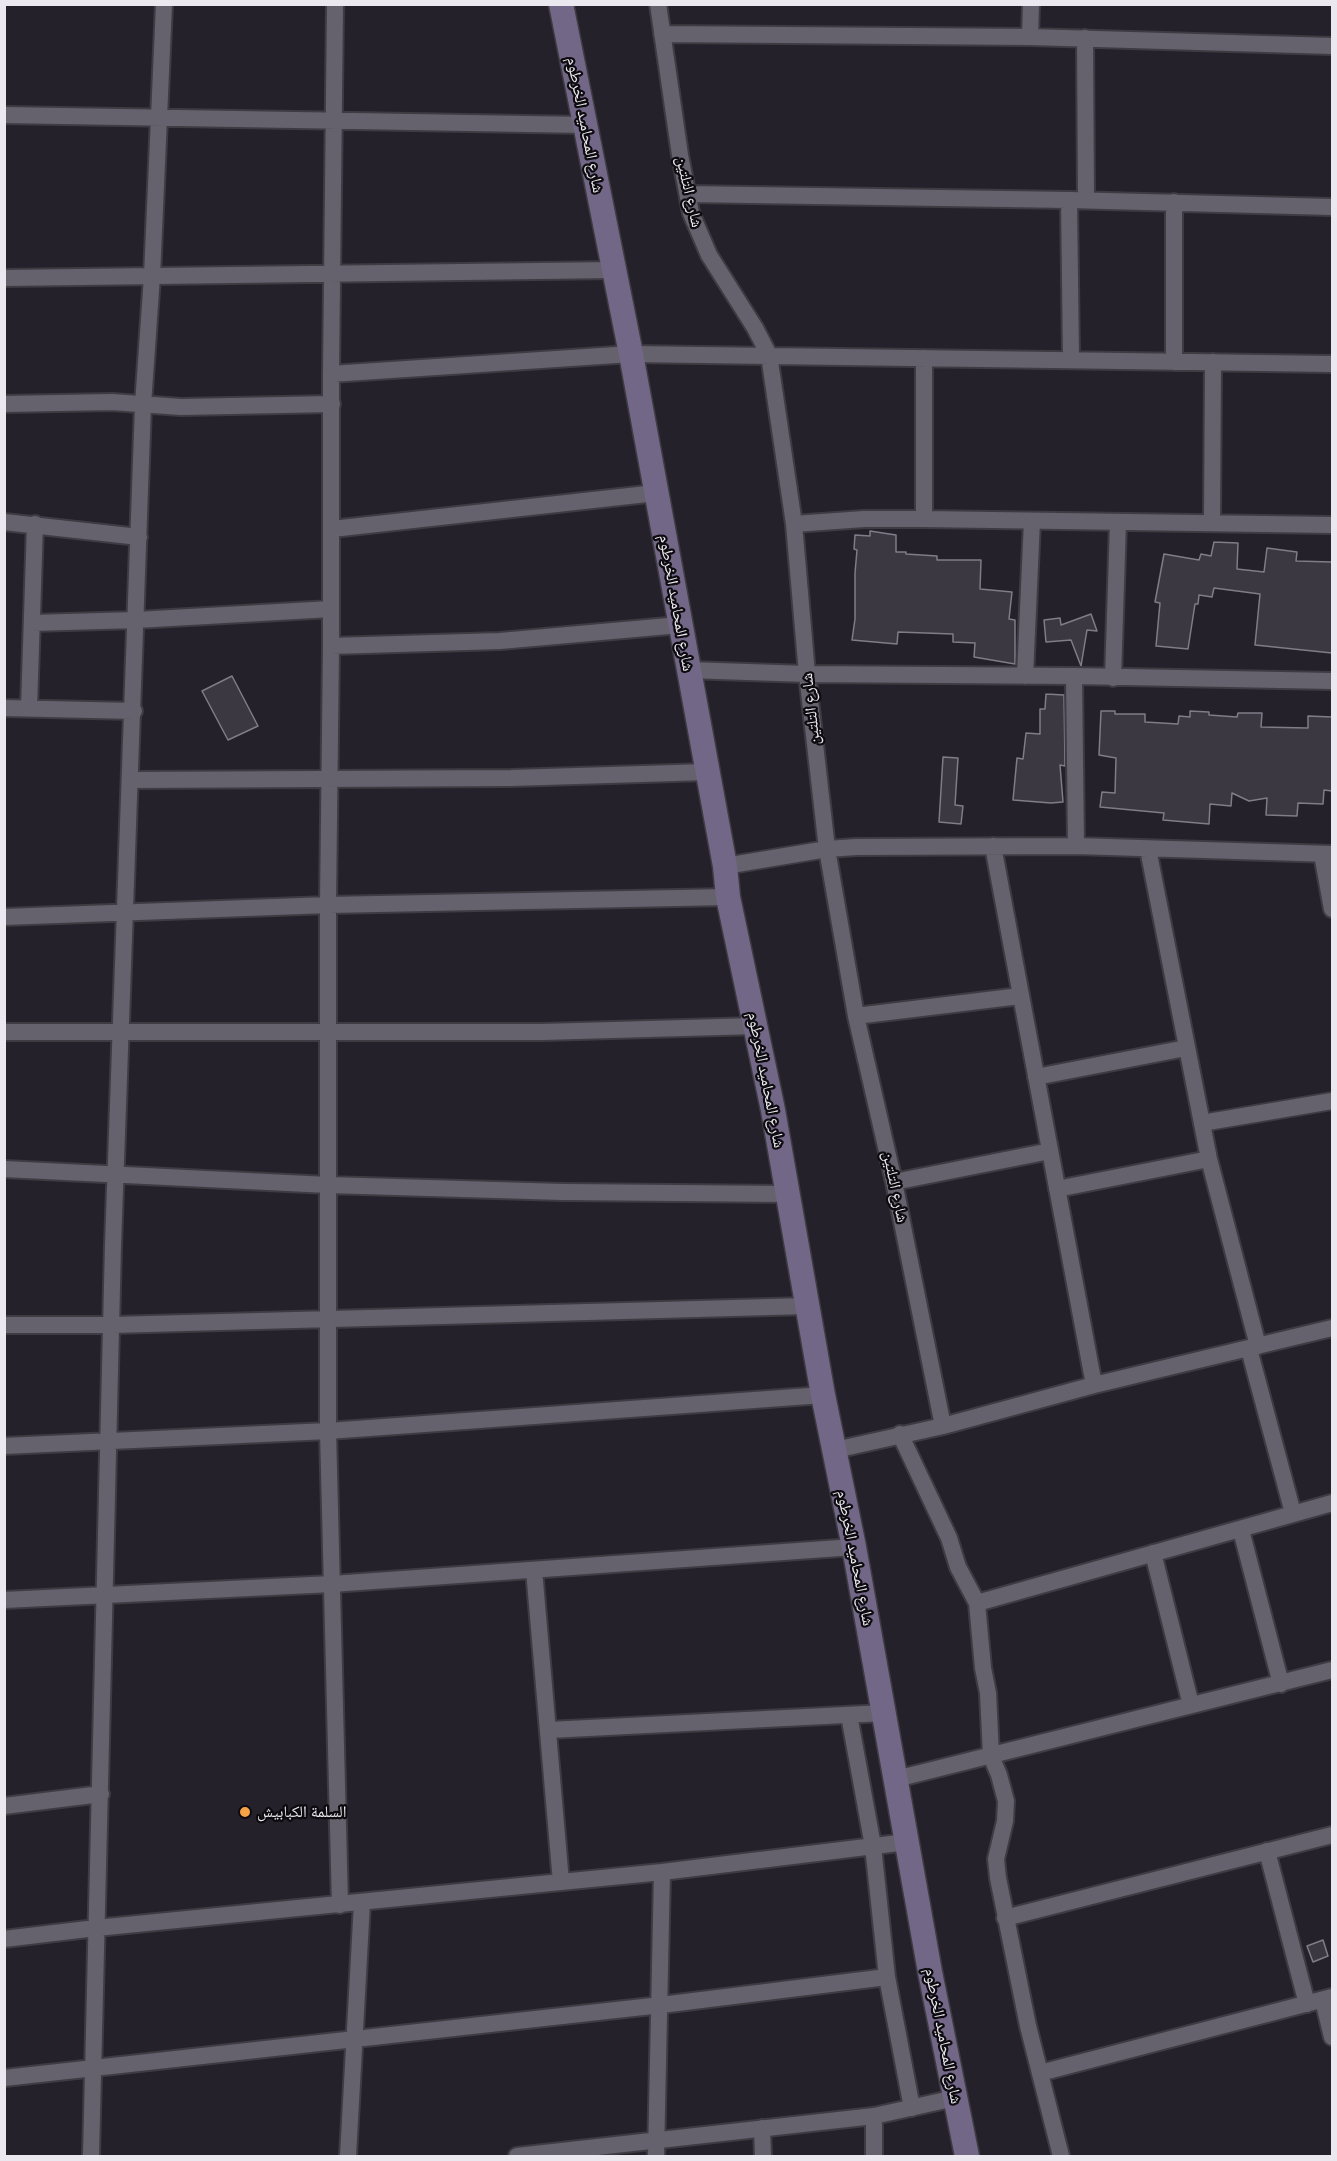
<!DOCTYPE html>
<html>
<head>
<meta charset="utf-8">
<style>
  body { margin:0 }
  #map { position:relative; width:1337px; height:2161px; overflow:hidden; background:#24212a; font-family:Mulish,sans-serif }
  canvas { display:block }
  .frame { position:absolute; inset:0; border:6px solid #ebe9ef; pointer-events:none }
</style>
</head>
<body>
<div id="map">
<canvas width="1337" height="2161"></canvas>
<div class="frame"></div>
</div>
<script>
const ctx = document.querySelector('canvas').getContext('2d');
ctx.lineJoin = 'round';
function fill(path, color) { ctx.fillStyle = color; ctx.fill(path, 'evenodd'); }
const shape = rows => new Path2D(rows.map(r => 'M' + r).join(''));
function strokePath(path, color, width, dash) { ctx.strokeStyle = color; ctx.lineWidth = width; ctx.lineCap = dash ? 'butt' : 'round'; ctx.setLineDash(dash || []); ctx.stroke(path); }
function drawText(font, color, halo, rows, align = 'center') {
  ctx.font = font + ' Mulish,"Noto Naskh Arabic",sans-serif'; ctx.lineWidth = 4.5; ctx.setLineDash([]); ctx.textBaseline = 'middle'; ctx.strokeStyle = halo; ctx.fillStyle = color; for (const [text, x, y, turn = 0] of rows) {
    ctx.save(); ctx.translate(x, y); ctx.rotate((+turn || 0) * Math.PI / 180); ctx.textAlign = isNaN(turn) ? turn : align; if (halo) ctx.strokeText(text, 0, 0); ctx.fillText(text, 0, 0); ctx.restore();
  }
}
const building = shape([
  [870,531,896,535,896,552,906,552,906,554,937,556,937,560,981,560,980,589,1012,592,1009,619,1015,620,1015,664,974,657,975,643,953,642,953,634,898,632,897,644,852,640,855,619,855,573,857,550,854,549,855,535,870,536,870,531],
  [1214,542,1238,543,1237,569,1264,572,1267,548,1297,552,1296,561,1332,562,1332,653,1255,645,1260,594,1214,588,1212,597,1199,595,1198,604,1195,604,1188,649,1156,646,1160,603,1155,602,1164,554,1199,560,1201,554,1211,556,1214,542],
  [1091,614,1097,631,1087,630,1081,666,1071,640,1046,642,1044,620,1060,618,1061,625,1091,614],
  [232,676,258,726,228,740,202,691,232,676],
  [1046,694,1064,695,1065,766,1060,765,1063,802,1051,803,1013,800,1017,758,1023,759,1026,733,1040,734,1040,709,1045,709,1046,694],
  [1101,711,1115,711,1115,714,1145,714,1145,722,1178,724,1179,716,1190,717,1190,711,1209,712,1209,715,1237,717,1238,713,1262,713,1261,727,1308,728,1308,716,1332,717,1332,791,1324,790,1323,804,1298,803,1297,816,1266,815,1267,798,1249,801,1232,793,1231,806,1210,804,1209,824,1163,820,1164,813,1100,807,1102,792,1115,793,1116,758,1099,755,1101,711],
  [943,757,958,758,955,805,963,806,961,824,939,822,943,757],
  [1323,1940,1328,1956,1313,1962,1307,1946,1323,1940]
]);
fill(building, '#3b3841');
strokePath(building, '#807c88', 1.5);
const street = shape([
  [335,4,331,374,331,646,328,905,328,1431,340,1905],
  [658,4,680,155,691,213,709,255,755,328,769,355,794,524,807,674,827,849,856,1016,894,1182,943,1426],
  [662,34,1030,37,1332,46],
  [1030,37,1031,4],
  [1085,38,1086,200],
  [4,115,585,125],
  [688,194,1069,200,1332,207],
  [1069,200,1071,359],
  [4,278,615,270],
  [1174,362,1174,202],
  [331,374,631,354,1332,364],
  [4,404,112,402,181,407,332,404],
  [924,519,924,358],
  [4,522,139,537],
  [1212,523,1213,362],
  [794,524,864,519,924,519,1332,525],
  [332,529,656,493],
  [32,623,136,620,331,609],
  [331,646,500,641,680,625],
  [688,670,807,674,1074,676,1332,681],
  [1025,676,1032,521],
  [1074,676,1076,846],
  [1113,678,1118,522],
  [4,708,134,711],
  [29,708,35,524],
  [130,780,511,778,707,772],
  [993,846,1094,1385],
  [1148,849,1209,1159,1258,1346],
  [1322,854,1332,909],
  [725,866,827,849,856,847,1076,846,1332,854],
  [4,917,328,905,728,897],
  [856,1016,1020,996],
  [4,1032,542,1032,756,1026],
  [1036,1077,1186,1048],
  [1202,1123,1332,1101],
  [4,1169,328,1185,563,1192,787,1194],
  [894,1182,1050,1151],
  [1057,1189,1209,1159],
  [4,1325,112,1325,807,1306],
  [1249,1349,1293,1513],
  [900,1434,949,1538,958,1567,977,1603,983,1668,988,1693,991,1756,999,1775,1006,1801,1005,1821,996,1859,998,1878,1028,2026,1061,2156],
  [4,1446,328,1431,823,1395],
  [835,1450,943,1426,1094,1385,1332,1328],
  [1241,1530,1281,1684],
  [1153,1553,1191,1705],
  [534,1570,561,1882],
  [4,1600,332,1584,854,1547],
  [977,1603,1332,1503],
  [849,1715,873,1846,887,1977,912,2108],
  [549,1730,884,1713],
  [896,1779,1332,1670],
  [4,1806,101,1794],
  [1267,1851,1307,2004],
  [1005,1918,1332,1835],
  [4,1939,96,1928,662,1872,907,1842],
  [1323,2000,1332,2037],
  [1040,2073,1332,1997],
  [4,2078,661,2005,887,1977],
  [762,2128,763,2156],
  [91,2156,113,1245,143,405,152,276,164,4],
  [348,2156,362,1903],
  [517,2156,874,2116,955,2098],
  [656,2156,662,1872],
  [874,2156,874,2116]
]);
const secondary = shape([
  [561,4,631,354,725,866,728,897,773,1110,823,1395,854,1547,930,1972,967,2156]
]);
strokePath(street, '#3e3b43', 20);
strokePath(secondary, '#3e3b43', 27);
strokePath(street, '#65626d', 16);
strokePath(secondary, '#736787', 24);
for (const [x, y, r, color] of [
  [245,1812,6,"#f6a246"]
]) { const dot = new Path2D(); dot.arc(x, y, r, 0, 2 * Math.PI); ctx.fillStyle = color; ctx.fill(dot); strokePath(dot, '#0d0b0f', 2); }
drawText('16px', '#ebe9ef', '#0d0b0f', [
  ["شارع المحاميد الخرطوم",585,125,79],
  ["شارع التلتين",689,192,77],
  ["شارع المحاميد الخرطوم",676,603,80],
  ["شارع التلتين",811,709,-96],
  ["شارع المحاميد الخرطوم",766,1080,79],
  ["شارع التلتين",895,1187,78],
  ["شارع المحاميد الخرطوم",855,1558,79],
  ["شارع المحاميد الخرطوم",943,2036,79]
]);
drawText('16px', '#ebe9ef', '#0d0b0f', [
  ["السلمة الكبابيش",257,1812]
], 'left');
</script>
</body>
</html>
